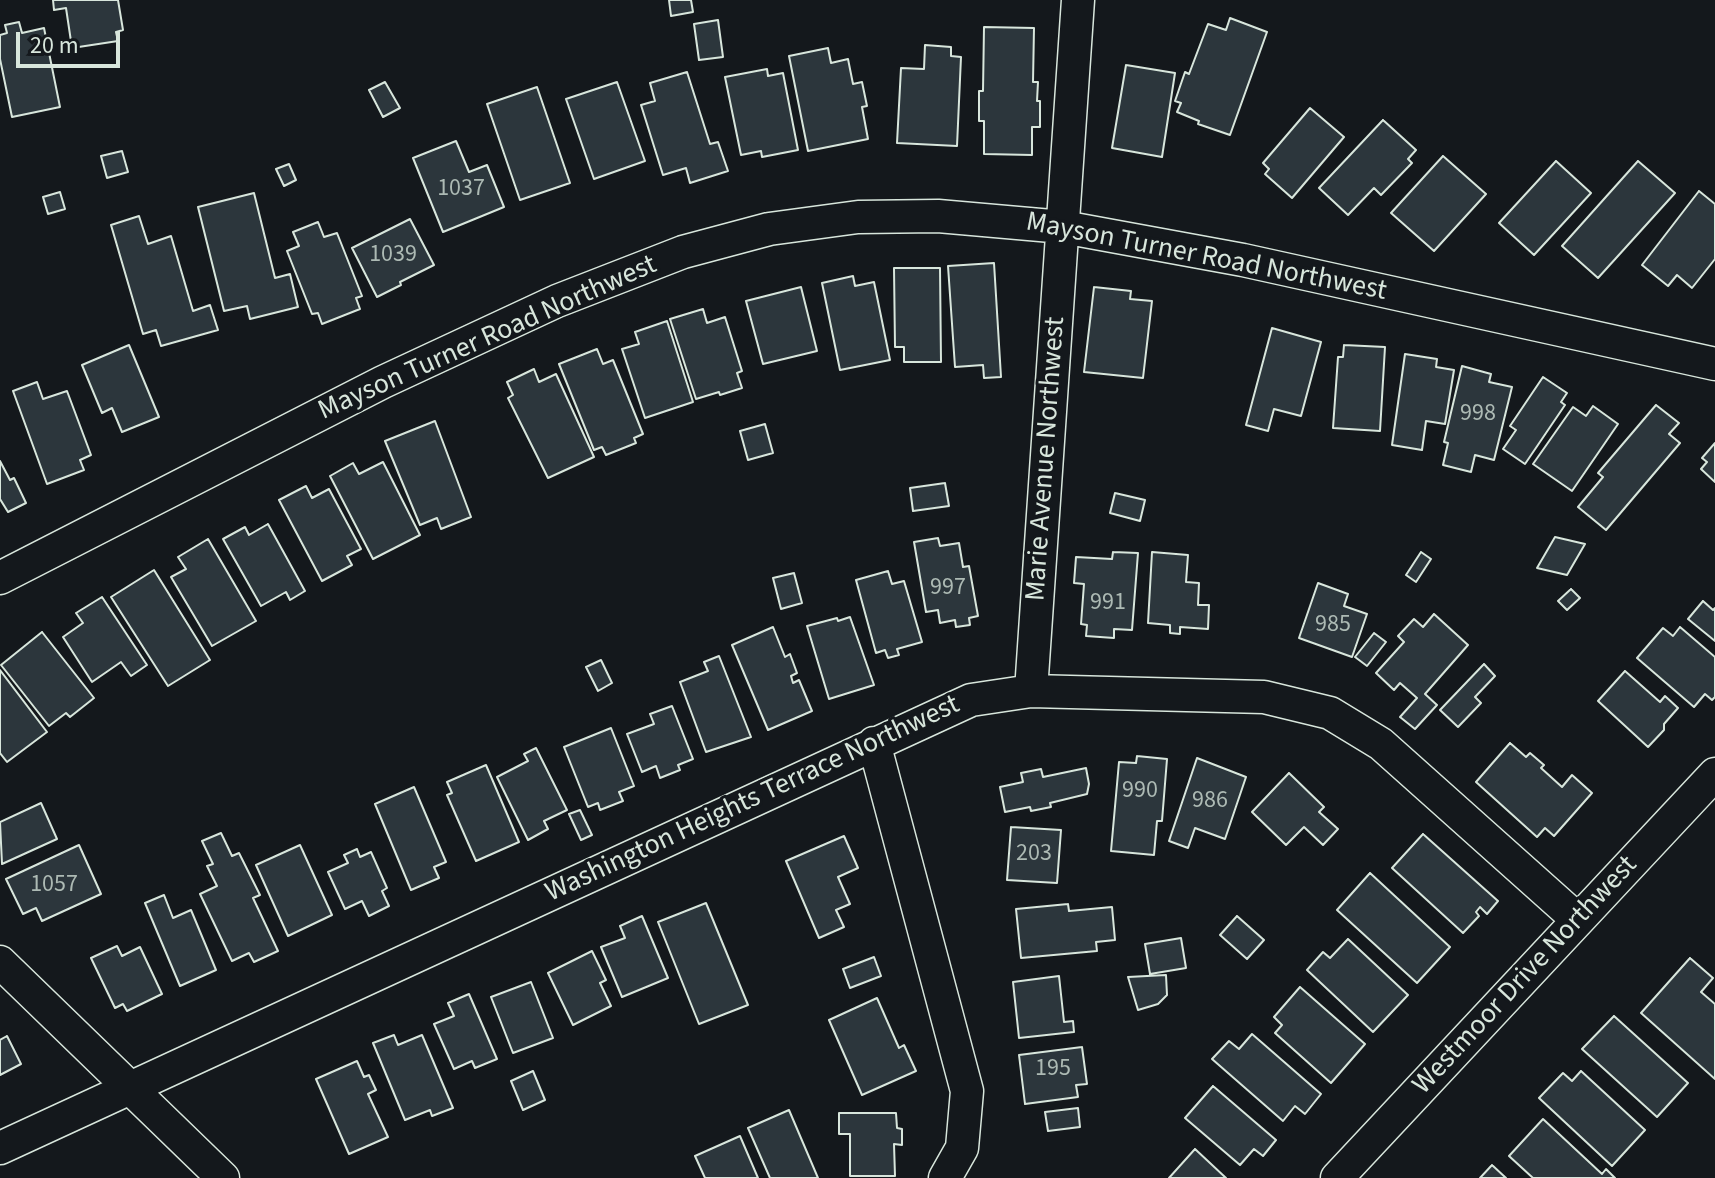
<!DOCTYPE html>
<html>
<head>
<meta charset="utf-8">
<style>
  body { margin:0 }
  #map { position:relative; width:1715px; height:1178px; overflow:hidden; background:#14181c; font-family:"Source Sans 3",sans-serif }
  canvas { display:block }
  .scale { position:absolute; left:16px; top:32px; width:104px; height:36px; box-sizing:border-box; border:4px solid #d8e6dc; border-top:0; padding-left:10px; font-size:24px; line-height:28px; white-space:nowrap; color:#d8e6dc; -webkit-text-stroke:6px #14181c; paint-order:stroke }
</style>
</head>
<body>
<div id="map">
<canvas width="1715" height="1178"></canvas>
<div class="scale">20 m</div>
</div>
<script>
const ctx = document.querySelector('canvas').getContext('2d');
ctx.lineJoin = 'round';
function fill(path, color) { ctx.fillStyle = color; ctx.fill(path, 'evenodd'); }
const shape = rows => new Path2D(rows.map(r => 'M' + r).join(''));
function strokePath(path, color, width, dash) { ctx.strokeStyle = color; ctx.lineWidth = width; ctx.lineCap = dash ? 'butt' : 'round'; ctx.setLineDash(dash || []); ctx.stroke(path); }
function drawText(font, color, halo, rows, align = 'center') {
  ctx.font = font + ' "Source Sans 3",sans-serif'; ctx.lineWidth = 6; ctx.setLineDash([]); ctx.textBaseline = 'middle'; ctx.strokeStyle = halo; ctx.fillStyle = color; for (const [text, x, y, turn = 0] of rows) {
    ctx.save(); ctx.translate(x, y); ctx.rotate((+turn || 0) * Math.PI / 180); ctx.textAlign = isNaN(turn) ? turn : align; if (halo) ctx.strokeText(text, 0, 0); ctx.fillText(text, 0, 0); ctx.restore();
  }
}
const building = shape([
  [53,0,118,0,123,30,116,32,118,41,72,48,66,8,54,10,53,0],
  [669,0,691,0,693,12,671,16,669,0],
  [1230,18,1267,32,1230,135,1198,124,1199,121,1177,112,1181,103,1175,101,1185,72,1189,74,1208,24,1226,30,1230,18],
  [718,20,723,57,699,60,694,24,718,20],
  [19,22,22,33,44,28,60,107,12,117,0,59,0,35,7,33,5,25,19,22],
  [984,27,1034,28,1033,82,1038,82,1037,101,1040,101,1040,127,1032,127,1032,155,984,154,984,121,979,121,979,91,983,91,984,27],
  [925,45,951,47,951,56,961,57,957,146,897,143,901,68,924,69,925,45],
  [828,48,831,63,848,59,853,84,862,82,867,106,862,107,868,139,808,151,789,56,828,48],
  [1126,65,1175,73,1162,157,1112,148,1126,65],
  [767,69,768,76,783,73,798,150,762,157,761,151,741,155,725,77,767,69],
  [687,72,710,144,718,142,728,171,690,183,686,168,663,175,641,105,655,101,650,83,687,72],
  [385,82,400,108,383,117,369,90,385,82],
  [617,82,645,161,594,179,566,99,617,82],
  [537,87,570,183,520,200,487,104,537,87],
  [1310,108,1344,137,1292,198,1265,174,1269,169,1263,163,1310,108],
  [1383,120,1416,150,1408,159,1412,163,1381,195,1374,188,1348,215,1319,188,1383,120],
  [456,141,469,172,487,165,504,207,443,232,413,158,456,141],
  [122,151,128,172,107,178,101,156,122,151],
  [1443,156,1486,194,1434,251,1391,213,1443,156],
  [1556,161,1591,193,1534,255,1499,223,1556,161],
  [1638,161,1675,193,1598,278,1562,246,1638,161],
  [289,164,296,180,284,186,276,169,289,164],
  [1699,191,1715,204,1715,259,1692,288,1677,275,1668,286,1642,265,1699,191],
  [60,192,65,209,48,214,43,197,60,192],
  [254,193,275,278,290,274,298,307,250,319,247,306,224,311,198,207,254,193],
  [139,216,148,244,171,236,193,311,210,305,218,330,161,346,156,330,143,334,111,225,139,216],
  [410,219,434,265,400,282,401,285,377,297,352,248,410,219],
  [318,222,324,237,337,233,362,296,356,298,360,309,322,324,318,313,312,314,287,251,299,246,293,232,318,222],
  [994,263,1001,377,984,378,983,365,955,367,948,266,994,263],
  [894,268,940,268,941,362,904,362,904,347,895,347,894,268],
  [853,276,855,286,874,282,890,360,840,370,822,283,853,276],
  [801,287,817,351,763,364,746,301,801,287],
  [1094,287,1131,291,1130,299,1152,301,1143,378,1084,372,1094,287],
  [703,309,707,323,725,317,742,371,737,373,742,388,720,395,719,392,696,399,670,319,703,309],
  [667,321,693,402,645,418,622,349,639,344,635,332,667,321],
  [1272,328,1321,342,1301,416,1274,409,1268,431,1246,425,1272,328],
  [129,345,159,417,122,432,112,408,102,413,82,365,129,345],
  [1344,345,1385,347,1380,431,1333,428,1338,357,1343,357,1344,345],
  [597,349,603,364,613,360,643,434,634,438,636,443,606,455,602,447,594,450,559,364,597,349],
  [1405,354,1437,359,1436,367,1454,370,1445,424,1426,421,1422,450,1392,445,1405,354],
  [1462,366,1491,374,1489,382,1512,387,1494,460,1475,455,1471,472,1443,465,1448,443,1444,442,1462,366],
  [534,369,539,382,556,374,594,457,548,478,508,398,513,395,507,382,534,369],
  [1543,377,1567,393,1561,402,1565,405,1525,464,1503,449,1516,430,1510,426,1543,377],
  [37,382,43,399,67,391,91,455,80,460,84,470,47,484,13,391,37,382],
  [1656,405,1679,423,1669,434,1680,443,1606,530,1578,507,1603,477,1598,473,1656,405],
  [1593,406,1618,424,1572,491,1533,464,1573,407,1586,416,1593,406],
  [435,421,471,517,441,529,437,518,420,525,385,441,435,421],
  [765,424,773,453,748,460,740,431,765,424],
  [1715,443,1715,482,1701,469,1707,462,1702,458,1715,443],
  [0,461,10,480,14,478,26,503,8,512,0,499,0,461],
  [383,462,420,535,373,559,330,476,353,463,359,474,383,462],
  [945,483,949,506,913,511,910,488,945,483],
  [306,486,312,498,329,489,361,549,347,556,352,565,322,581,279,500,306,486],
  [1115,493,1145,500,1140,521,1110,513,1115,493],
  [268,524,305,591,290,600,286,592,261,606,223,539,245,527,249,535,268,524],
  [1555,537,1585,544,1567,575,1537,568,1555,537],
  [938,538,940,546,959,543,963,567,969,566,978,616,969,618,970,625,956,627,955,620,940,623,938,610,926,612,914,542,938,538],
  [208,539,256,621,212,646,171,577,186,569,178,557,208,539],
  [1113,552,1138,553,1132,630,1114,629,1114,638,1086,636,1087,625,1081,624,1084,584,1074,583,1076,557,1112,559,1113,552],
  [1152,552,1188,555,1186,582,1199,583,1198,605,1209,605,1208,629,1180,627,1180,634,1170,633,1170,625,1148,623,1152,552],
  [1421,552,1431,559,1416,582,1406,575,1421,552],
  [154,570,210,660,168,686,111,597,154,570],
  [888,571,892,584,904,581,922,642,897,649,899,655,888,658,885,650,876,653,856,580,888,571],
  [794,573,802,603,781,609,773,578,794,573],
  [1318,583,1348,594,1344,606,1367,614,1352,657,1299,638,1318,583],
  [1571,589,1580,598,1567,610,1558,601,1571,589],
  [102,597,147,665,131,676,121,662,92,682,63,637,83,623,76,613,102,597],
  [1703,601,1713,610,1715,608,1715,641,1688,619,1703,601],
  [1434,614,1468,645,1425,694,1437,705,1415,729,1400,717,1417,698,1400,683,1394,690,1376,673,1404,642,1398,636,1414,619,1423,627,1434,614],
  [850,617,874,685,829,699,807,626,837,618,838,621,850,617],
  [773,627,785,657,790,654,797,673,791,676,793,683,799,680,812,711,768,730,732,645,773,627],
  [1680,627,1715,657,1715,697,1712,700,1705,694,1694,707,1637,658,1663,628,1673,636,1680,627],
  [42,632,94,698,70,717,66,713,49,726,1,665,42,632],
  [1374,633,1386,642,1367,666,1355,657,1374,633],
  [719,656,751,737,706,752,680,682,708,671,704,662,719,656],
  [601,660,612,683,598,691,586,667,601,660],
  [1484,664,1495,676,1475,697,1481,703,1458,727,1440,710,1484,664],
  [0,670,47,732,7,762,0,753,0,670],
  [1625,671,1660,702,1665,696,1678,708,1664,724,1664,730,1648,747,1598,701,1625,671],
  [672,706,693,759,678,765,680,770,660,778,656,766,642,772,627,734,654,724,650,714,672,706],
  [611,728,634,786,619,792,623,801,600,810,598,803,588,807,564,747,611,728],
  [1510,743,1526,757,1530,753,1544,765,1541,768,1562,787,1572,775,1592,793,1554,836,1545,828,1537,837,1476,782,1510,743],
  [536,748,567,810,544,821,548,829,528,840,497,777,528,761,524,754,536,748],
  [1137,756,1167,759,1162,821,1157,821,1154,855,1111,851,1119,762,1136,763,1137,756],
  [1197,758,1246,777,1225,839,1195,828,1188,848,1169,841,1197,758],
  [486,765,519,842,476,861,447,795,452,793,447,782,486,765],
  [1086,768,1089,784,1087,794,1050,803,1051,807,1031,811,1030,807,1005,812,1000,787,1023,782,1021,773,1041,769,1043,777,1086,768],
  [1289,773,1324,807,1319,812,1338,829,1323,845,1304,827,1286,845,1252,812,1289,773],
  [414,787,446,862,434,867,439,878,411,890,375,804,414,787],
  [41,803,57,839,2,864,0,822,41,803],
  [580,810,592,835,581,840,569,814,580,810],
  [1011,827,1061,830,1057,883,1007,880,1011,827],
  [221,833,232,856,239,853,260,895,253,898,278,951,254,962,249,953,232,961,200,894,217,886,207,866,213,864,202,841,221,833],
  [1423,834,1498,901,1487,914,1480,907,1476,912,1479,916,1463,933,1392,868,1423,834],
  [844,836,858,868,838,877,850,904,836,910,844,927,819,938,786,861,844,836],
  [79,845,101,894,42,921,36,908,23,914,6,879,79,845],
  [300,845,332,915,288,936,256,865,300,845],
  [357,849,360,857,371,852,387,888,382,891,389,906,369,916,362,901,345,909,328,872,348,863,344,855,357,849],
  [1370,873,1450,947,1417,983,1337,910,1370,873],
  [164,895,173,918,191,910,216,970,180,986,145,903,164,895],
  [706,903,748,1005,699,1024,658,922,706,903],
  [1068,904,1069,911,1112,907,1115,940,1096,942,1097,951,1021,958,1016,909,1068,904],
  [642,916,668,978,622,997,601,947,625,938,620,926,642,916],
  [1237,916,1264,940,1247,959,1220,935,1237,916],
  [1181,938,1186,968,1150,974,1145,944,1181,938],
  [1348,939,1408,995,1373,1032,1307,970,1323,952,1330,958,1348,939],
  [117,946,122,956,140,947,162,994,127,1011,123,1004,115,1008,91,958,117,946],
  [592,951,606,980,600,983,611,1006,573,1025,548,973,592,951],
  [874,957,881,976,850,988,843,969,874,957],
  [1690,958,1713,978,1701,992,1715,1004,1715,1079,1641,1013,1690,958],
  [1166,975,1167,995,1158,1004,1138,1010,1128,977,1166,975],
  [1059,976,1064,1022,1073,1021,1074,1032,1019,1038,1013,982,1059,976],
  [531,982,553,1038,513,1053,491,997,531,982],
  [1300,987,1365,1044,1331,1083,1275,1033,1282,1025,1274,1017,1300,987],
  [469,994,497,1059,475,1068,472,1061,454,1069,434,1024,454,1016,448,1003,469,994],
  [877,998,899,1048,904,1045,916,1071,862,1095,829,1020,877,998],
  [1614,1016,1688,1083,1657,1117,1582,1049,1614,1016],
  [1252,1034,1321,1094,1305,1114,1295,1106,1283,1121,1212,1059,1229,1041,1239,1049,1252,1034],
  [394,1035,398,1045,422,1035,453,1108,432,1116,430,1110,405,1120,373,1043,394,1035],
  [7,1036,21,1064,0,1075,0,1040,7,1036],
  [1082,1047,1087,1084,1076,1085,1078,1097,1025,1104,1019,1055,1082,1047],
  [357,1061,364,1077,369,1075,376,1090,368,1094,388,1137,349,1154,316,1079,357,1061],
  [533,1071,545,1100,523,1110,511,1081,533,1071],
  [1581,1071,1645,1130,1612,1166,1539,1098,1563,1073,1572,1081,1581,1071],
  [1213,1086,1276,1140,1263,1156,1254,1149,1240,1165,1185,1118,1213,1086],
  [1078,1108,1080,1127,1048,1131,1045,1112,1078,1108],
  [789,1110,818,1178,770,1178,748,1128,789,1110],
  [839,1113,896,1113,897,1128,902,1129,902,1145,894,1144,895,1176,850,1176,850,1134,839,1134,839,1113],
  [1543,1119,1602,1174,1606,1169,1615,1178,1533,1178,1509,1156,1543,1119],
  [740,1136,758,1178,705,1178,695,1156,740,1136],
  [1195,1149,1226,1178,1169,1178,1195,1149],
  [1492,1165,1506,1178,1480,1178,1492,1165]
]);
fill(building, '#2c363c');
strokePath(building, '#d8e6dc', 2);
const minor = shape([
  [0,578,383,382,557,301,683,252,769,229,858,217,938,216,1063,227,1243,260,1715,364],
  [1031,691,1078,0],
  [874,743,967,1091,962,1148,945,1178],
  [0,962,223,1178],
  [0,1148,971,700,1031,691,1264,697,1330,713,1381,744,1578,920],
  [1337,1178,1715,774]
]);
strokePath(minor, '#d8e6dc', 35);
strokePath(minor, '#14181c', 32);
drawText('24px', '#adbab4', null, [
  ["1037",461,190],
  ["1039",393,256],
  ["998",1478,415],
  ["997",948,589],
  ["991",1108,604],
  ["985",1333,626],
  ["990",1140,792],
  ["986",1210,802],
  ["203",1034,855],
  ["1057",54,886],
  ["195",1053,1070]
]);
drawText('28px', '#d8e6dc', '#14181c', [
  ["Mayson Turner Road Northwest",1206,258,11],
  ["Mayson Turner Road Northwest",488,339,-24],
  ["Marie Avenue Northwest",1047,459,-86],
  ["Washington Heights Terrace Northwest",753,800,-25],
  ["Westmoor Drive Northwest",1526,976,-47]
]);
</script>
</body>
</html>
